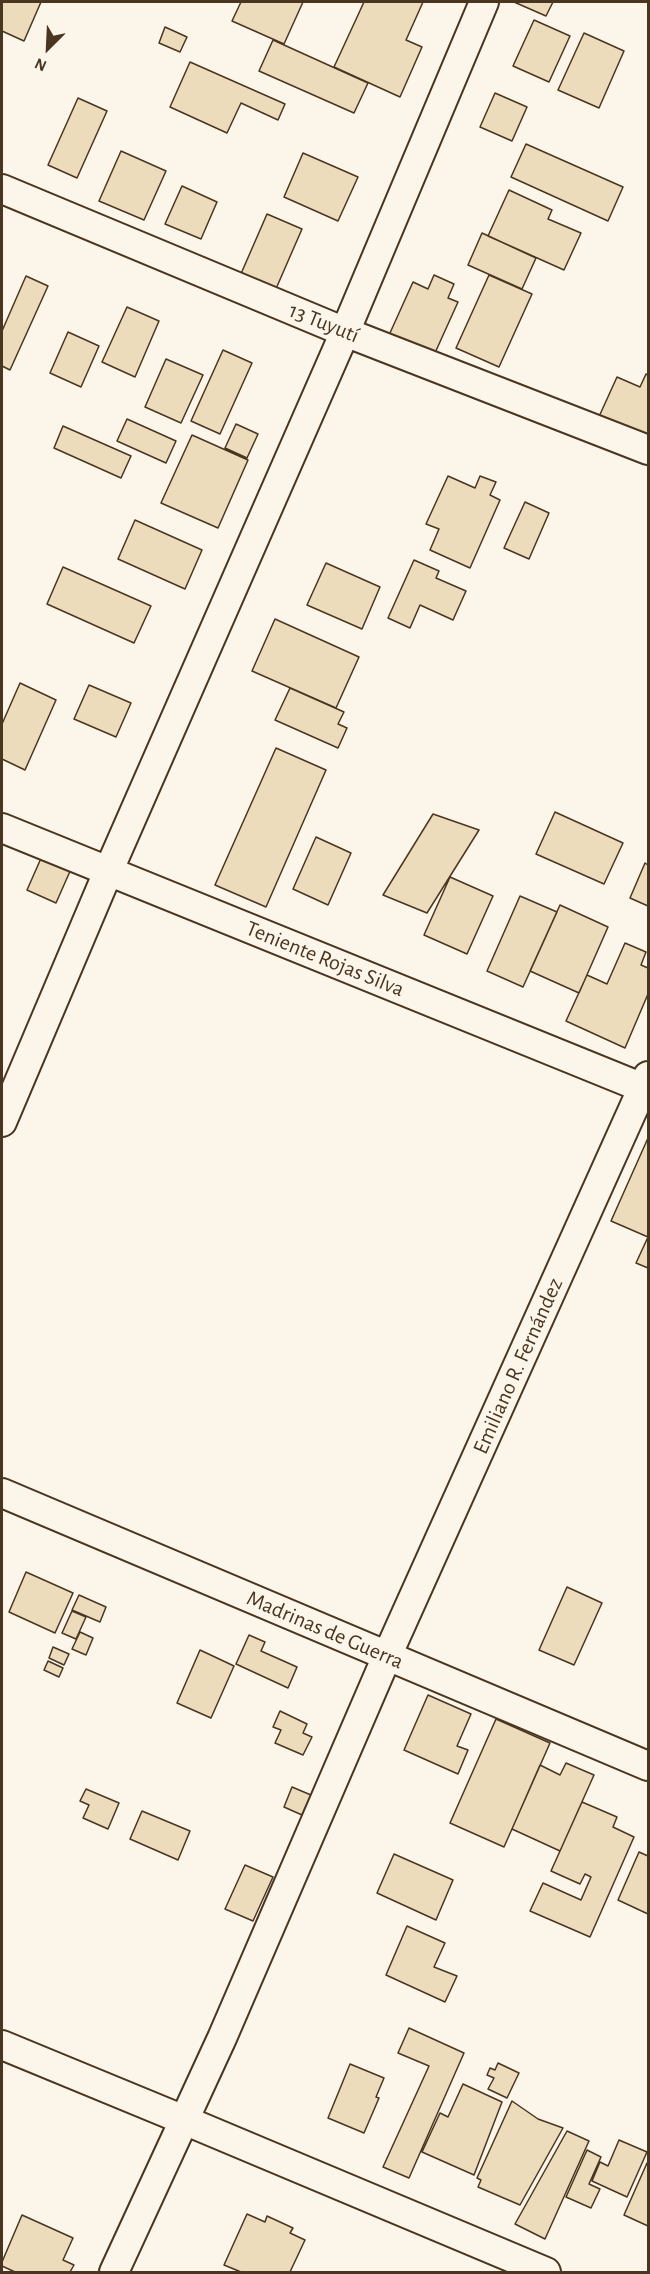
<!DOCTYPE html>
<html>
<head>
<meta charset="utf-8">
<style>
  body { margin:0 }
  #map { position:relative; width:650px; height:2274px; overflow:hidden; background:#fbf6e9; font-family:"Alegreya Sans",sans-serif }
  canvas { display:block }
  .frame { position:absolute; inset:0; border:3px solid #4a3520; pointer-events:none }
  .north { position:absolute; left:18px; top:18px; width:60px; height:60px; -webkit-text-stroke:4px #fbf6e9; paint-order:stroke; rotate:204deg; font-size:16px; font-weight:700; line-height:24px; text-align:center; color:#4a3520 }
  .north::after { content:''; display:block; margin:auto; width:21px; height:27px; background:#4a3520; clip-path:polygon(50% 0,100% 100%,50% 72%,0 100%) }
</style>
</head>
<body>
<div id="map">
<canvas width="650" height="2274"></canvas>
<div class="frame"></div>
<div class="north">N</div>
</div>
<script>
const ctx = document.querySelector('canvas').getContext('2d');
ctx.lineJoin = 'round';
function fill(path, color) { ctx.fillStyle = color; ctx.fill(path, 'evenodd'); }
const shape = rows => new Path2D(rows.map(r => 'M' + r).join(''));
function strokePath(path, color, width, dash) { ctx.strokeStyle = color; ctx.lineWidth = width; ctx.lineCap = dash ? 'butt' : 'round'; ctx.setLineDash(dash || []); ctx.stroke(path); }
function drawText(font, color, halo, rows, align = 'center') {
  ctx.font = font + ' "Alegreya Sans",sans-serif'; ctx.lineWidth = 4.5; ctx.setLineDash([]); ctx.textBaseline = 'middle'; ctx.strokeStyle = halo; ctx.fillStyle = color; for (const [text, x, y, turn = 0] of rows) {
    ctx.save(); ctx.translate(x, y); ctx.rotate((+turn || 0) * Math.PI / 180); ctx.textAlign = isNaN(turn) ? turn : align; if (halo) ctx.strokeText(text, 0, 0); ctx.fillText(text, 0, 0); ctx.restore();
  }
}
const building = shape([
  [2,2,41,2,24,41,2,31,2,2],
  [241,2,303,2,284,44,232,21,241,2],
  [364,2,423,2,406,40,422,47,400,97,334,67,364,2],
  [514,2,553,2,546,16,514,2],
  [534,20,570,36,549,82,513,66,534,20],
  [165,27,187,37,180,52,159,43,165,27],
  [584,33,624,51,599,108,558,90,584,33],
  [273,40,368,83,354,113,259,71,273,40],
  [190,62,285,104,278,120,241,103,227,133,170,107,190,62],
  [495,93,527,107,512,141,480,127,495,93],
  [78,98,107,111,77,178,48,165,78,98],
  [526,144,623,187,608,221,511,177,526,144],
  [121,151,166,171,144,220,99,201,121,151],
  [303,153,358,177,338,221,284,197,303,153],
  [182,186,217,202,201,239,165,224,182,186],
  [509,190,552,210,548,219,581,233,564,270,488,236,509,190],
  [267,214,302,229,275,291,240,276,267,214],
  [482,233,536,258,522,289,468,265,482,233],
  [434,275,454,284,448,298,458,302,430,364,385,344,413,282,428,289,434,275],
  [489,275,532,294,499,367,456,348,489,275],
  [26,276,48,286,10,370,2,366,2,331,26,276],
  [127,307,159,321,135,377,102,362,127,307],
  [68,332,99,346,81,387,50,373,68,332],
  [223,350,252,363,220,434,191,421,223,350],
  [166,359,203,375,181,423,145,407,166,359],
  [646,374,648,375,648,457,592,432,617,377,640,387,646,374],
  [127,419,176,441,166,463,117,441,127,419],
  [236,424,258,434,247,458,225,448,236,424],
  [63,426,131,456,121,478,54,448,63,426],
  [192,435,248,460,218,528,161,503,192,435],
  [448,476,475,488,480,476,496,482,490,495,500,500,470,568,430,550,439,529,426,524,448,476],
  [525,502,549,513,529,559,504,548,525,502],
  [135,520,202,550,185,589,118,559,135,520],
  [414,560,439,571,436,578,466,591,453,620,420,605,410,628,388,618,414,560],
  [326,563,380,587,362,629,307,605,326,563],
  [63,567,151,606,134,643,47,604,63,567],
  [275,619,359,657,336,708,252,671,275,619],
  [20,683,56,700,25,770,2,759,2,724,20,683],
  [89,685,131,703,116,737,74,719,89,685],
  [290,688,344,712,338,724,347,728,338,748,275,720,290,688],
  [276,748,326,770,266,907,215,885,276,748],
  [555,812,623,843,604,884,536,854,555,812],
  [433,814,479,830,427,913,383,895,433,814],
  [316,837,351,853,328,905,293,889,316,837],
  [46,847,75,860,56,903,27,890,46,847],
  [645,863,648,865,648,906,630,898,645,863],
  [450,877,493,896,467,954,424,935,450,877],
  [520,896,557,912,523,987,487,971,520,896],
  [560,905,608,927,579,993,530,971,560,905],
  [625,943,646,952,641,965,648,968,648,994,625,1048,566,1021,587,975,607,984,625,943],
  [648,1138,648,1268,636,1263,648,1237,611,1221,648,1138],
  [26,1572,73,1593,55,1633,9,1612,26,1572],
  [567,1587,602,1603,574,1665,539,1650,567,1587],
  [79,1595,106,1607,100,1622,72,1610,79,1595],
  [72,1611,86,1617,76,1639,62,1633,72,1611],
  [80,1632,93,1638,86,1655,72,1649,80,1632],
  [249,1635,265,1642,261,1651,297,1667,288,1688,236,1664,249,1635],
  [53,1647,69,1654,64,1665,49,1658,53,1647],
  [200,1650,234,1666,211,1718,177,1703,200,1650],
  [48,1661,63,1668,59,1677,44,1670,48,1661],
  [428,1695,471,1714,457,1746,468,1750,458,1774,404,1750,428,1695],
  [280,1711,307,1724,303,1733,312,1737,303,1755,275,1743,281,1730,273,1727,280,1711],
  [496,1719,550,1743,504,1847,450,1823,496,1719],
  [566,1763,594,1775,560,1851,512,1829,540,1765,560,1775,566,1763],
  [292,1787,311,1795,302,1815,284,1807,292,1787],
  [86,1789,119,1803,108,1829,83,1818,89,1805,80,1801,86,1789],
  [582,1802,617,1817,613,1827,634,1837,590,1937,530,1911,543,1883,581,1900,591,1877,585,1874,580,1884,551,1871,582,1802],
  [142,1811,190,1831,178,1860,130,1839,142,1811],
  [639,1852,648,1856,648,1914,618,1900,639,1852],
  [394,1854,453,1880,436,1920,377,1893,394,1854],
  [245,1865,273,1877,253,1921,225,1909,245,1865],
  [407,1926,445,1943,434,1967,457,1976,445,2002,386,1975,407,1926],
  [409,2028,464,2053,409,2178,383,2167,429,2066,398,2053,409,2028],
  [498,2063,519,2073,507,2098,488,2089,494,2078,487,2075,490,2068,495,2070,498,2063],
  [350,2064,384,2078,376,2097,379,2098,364,2133,328,2118,350,2064],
  [463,2084,502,2102,474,2175,422,2152,440,2113,448,2117,463,2084],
  [512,2101,538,2119,563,2128,520,2205,478,2187,481,2180,477,2178,512,2101],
  [567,2131,589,2141,545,2239,515,2224,567,2131],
  [619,2140,647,2152,627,2197,592,2181,600,2162,608,2166,619,2140],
  [587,2150,601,2157,589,2184,600,2189,591,2208,566,2197,587,2150],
  [647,2163,648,2163,648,2226,624,2215,647,2163],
  [247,2214,265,2222,267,2216,293,2228,290,2233,305,2240,290,2272,241,2272,224,2265,247,2214],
  [22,2215,73,2238,63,2260,74,2265,70,2272,15,2272,2,2266,2,2262,22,2215]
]);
fill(building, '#ecdcbc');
strokePath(building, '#4a3520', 1.5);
const minor = shape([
  [2,189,345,332,648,450],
  [2,828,648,1090],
  [2,1122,108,872,345,332,484,2],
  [2,1493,648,1766],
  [2,2045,184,2120,546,2272],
  [114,2272,222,2038,387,1656,648,1076]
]);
strokePath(minor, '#4a3520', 32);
strokePath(minor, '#fbf6e9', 28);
drawText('22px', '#4a3520', '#fbf6e9', [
  ["13 Tuyutí",324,323,22],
  ["Teniente Rojas Silva",325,959,22],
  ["Emiliano R. Fernández",518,1366,-66],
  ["Madrinas de Guerra",325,1630,23]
]);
</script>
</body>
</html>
